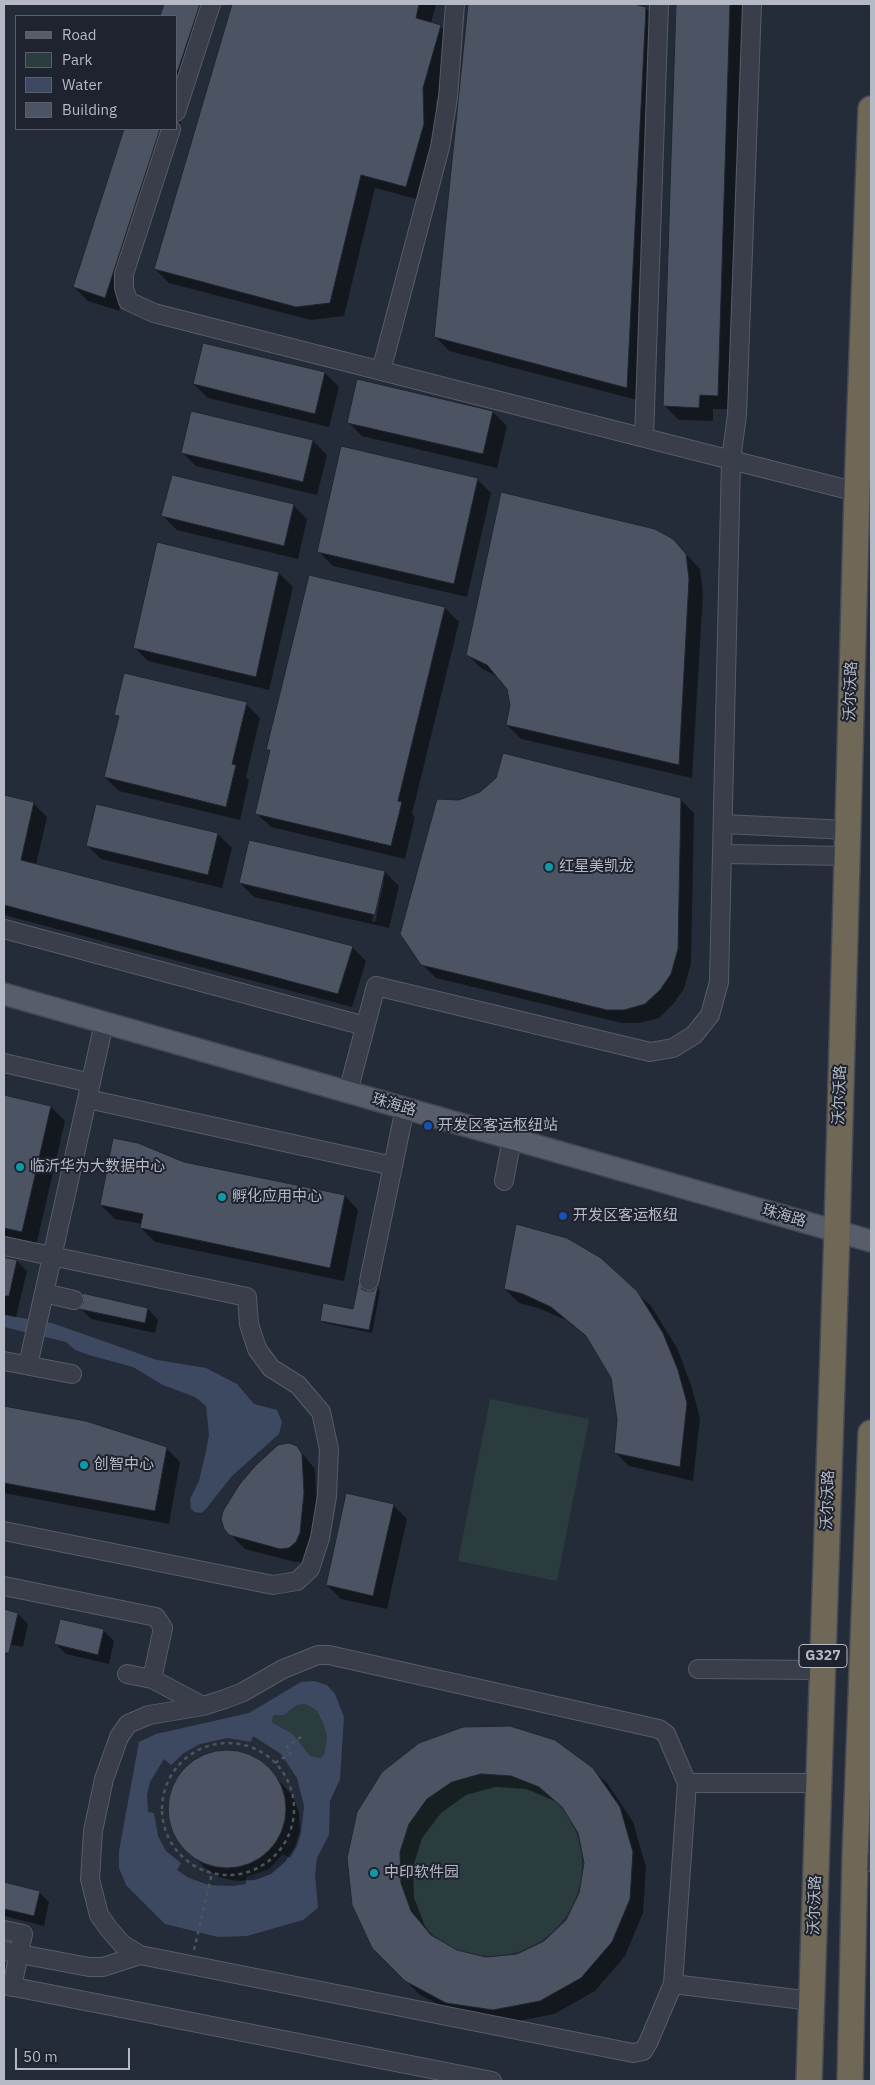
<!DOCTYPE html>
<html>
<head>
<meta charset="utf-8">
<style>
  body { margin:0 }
  #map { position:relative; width:875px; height:2085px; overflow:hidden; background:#252c39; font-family:"IBM Plex Sans",sans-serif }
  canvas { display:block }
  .frame { position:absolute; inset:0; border:5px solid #b4b9c5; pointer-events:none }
  .legend { position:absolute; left:15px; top:15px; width:162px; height:115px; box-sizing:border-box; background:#1e232f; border:1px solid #5a5f6b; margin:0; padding:6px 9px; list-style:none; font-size:15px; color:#b4b9c5 }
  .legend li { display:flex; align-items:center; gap:10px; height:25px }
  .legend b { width:25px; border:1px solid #5a5f6b }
  .scale { position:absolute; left:15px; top:2048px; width:115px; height:22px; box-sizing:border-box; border:2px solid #b4b9c5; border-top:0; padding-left:6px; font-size:15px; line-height:18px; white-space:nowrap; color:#b4b9c5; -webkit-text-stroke:4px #1e232f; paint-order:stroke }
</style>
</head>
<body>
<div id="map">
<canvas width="875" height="2085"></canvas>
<div class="frame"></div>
<ul class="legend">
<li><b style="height:6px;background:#575d6a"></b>Road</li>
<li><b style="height:14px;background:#2b3c3e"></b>Park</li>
<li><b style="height:14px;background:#3d4861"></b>Water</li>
<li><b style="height:14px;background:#4c5363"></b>Building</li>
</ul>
<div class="scale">50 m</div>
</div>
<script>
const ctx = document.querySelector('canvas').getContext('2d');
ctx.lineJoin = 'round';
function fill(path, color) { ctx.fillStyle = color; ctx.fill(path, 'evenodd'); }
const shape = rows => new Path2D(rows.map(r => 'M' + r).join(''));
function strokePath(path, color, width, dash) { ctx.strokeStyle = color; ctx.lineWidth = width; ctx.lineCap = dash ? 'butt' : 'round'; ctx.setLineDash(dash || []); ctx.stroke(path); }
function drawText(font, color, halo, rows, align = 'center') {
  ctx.font = font + ' "IBM Plex Sans","Noto Sans SC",sans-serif'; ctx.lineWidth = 4; ctx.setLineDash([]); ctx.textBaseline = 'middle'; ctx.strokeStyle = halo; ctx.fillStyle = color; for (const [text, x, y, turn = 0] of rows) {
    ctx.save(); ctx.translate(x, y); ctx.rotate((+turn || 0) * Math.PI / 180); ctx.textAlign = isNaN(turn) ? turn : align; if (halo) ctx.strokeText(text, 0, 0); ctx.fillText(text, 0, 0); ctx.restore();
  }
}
fill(shape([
  [490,1399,589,1419,557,1581,458,1561],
  [306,1704,317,1711,323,1723,327,1737,324,1755,320,1758,310,1756,293,1734,273,1723,272,1720,274,1715,284,1715,297,1705],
  '400 1865a91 91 0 1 1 182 0a91 91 0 1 1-182 0Z'
]), '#2b3c3e');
fill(shape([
  [4,1315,52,1323,157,1360,206,1368,237,1384,254,1404,277,1410,282,1422,279,1434,232,1476,205,1510,201,1513,195,1512,191,1509,190,1499,199,1481,206,1451,209,1435,206,1406,195,1397,163,1385,133,1367,89,1355,75,1350,66,1342,4,1327],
  [314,1681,327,1685,335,1694,344,1717,340,1779,330,1801,329,1835,317,1858,315,1875,318,1908,303,1920,247,1936,218,1937,165,1924,126,1885,119,1868,119,1851,139,1742,156,1734,249,1713,301,1682],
  [306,1704,317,1711,323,1723,327,1737,324,1755,320,1758,310,1756,293,1734,273,1723,272,1720,274,1715,284,1715,297,1705],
  [253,1736,281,1754,297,1778,304,1806,301,1833,297,1846,290,1858,283,1854,269,1869,246,1877,246,1884,233,1886,209,1885,189,1878,177,1870,181,1863,166,1851,158,1836,154,1813,148,1812,147,1795,150,1782,164,1759,171,1765,184,1753,200,1744,228,1738,251,1742]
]), '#3d4861');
fill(shape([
  [166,4,219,4,119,311,88,301,74,287,125,129,176,129,176,16,162,16],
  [234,4,436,4,431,23,440,26,454,40,436,102,437,138,420,200,375,188,344,316,311,320,169,283,155,269],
  [469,4,629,4,646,8,660,22,641,401,449,351,435,336],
  [677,4,744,4,732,409,713,409,713,421,679,420,665,406],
  [204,344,325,373,339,387,329,427,208,398,194,384],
  [192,412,313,441,327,455,317,495,196,466,182,452],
  [493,412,507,426,497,468,362,436,348,422],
  [477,479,491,493,467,597,333,566,319,552],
  [293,505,307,519,298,559,177,530,163,516],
  [672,540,700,569,703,594,692,778,521,739,507,725,511,705,508,688,501,679,481,668,467,654],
  [158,544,279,573,293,587,269,690,148,661,134,647],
  [445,608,459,622,412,814,415,817,405,859,271,827,257,814,271,752,268,749],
  [246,704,260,718,246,777,249,780,240,820,119,791,105,777,119,718,116,714],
  [4,796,33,803,47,817,36,865,352,947,366,961,352,1007,4,915],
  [680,799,694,813,691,963,684,989,673,1004,659,1018,639,1023,622,1023,436,978,422,964],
  [97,805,218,834,232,848,222,888,101,859,87,845],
  [250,841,385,872,399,886,389,928,254,897,240,883],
  [382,881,384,881,375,922,372,921],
  [4,1096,51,1107,65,1121,36,1246,4,1238],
  [184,1163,345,1196,358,1210,344,1281,155,1242,141,1228,142,1224,115,1219,101,1205],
  [4,1258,17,1261,27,1271,16,1317,4,1314],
  [359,1283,364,1291,373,1292,378,1288,380,1291,372,1333,324,1323,321,1320,354,1310],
  [505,1289,636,1292,651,1306,677,1348,691,1385,700,1418,693,1481,629,1466,615,1452,619,1420,613,1377,590,1340,566,1320,538,1308,519,1303],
  [81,1309,148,1309,158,1320,155,1333,91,1319],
  [4,1407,86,1422,166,1448,180,1462,169,1524,4,1493],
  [297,1447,315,1469,317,1508,310,1556,303,1562,295,1562,245,1549,230,1534],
  [393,1505,407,1519,387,1609,341,1599,327,1585],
  [4,1611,18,1614,28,1624,23,1647,4,1643],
  [61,1620,104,1631,114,1641,109,1664,66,1654,56,1644],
  [555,1741,592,1769,607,1783,633,1822,646,1867,643,1913,625,1956,595,1991,554,2014,508,2023,462,2016,420,1995,373,1947,358,1813],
  [495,1787,526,1789,555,1801,566,1810,579,1833,585,1863,581,1893,567,1920,545,1942,517,1955,486,1958,456,1951,435,1939,425,1926,414,1898,413,1867,422,1838,441,1813,466,1795],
  [233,1752,251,1757,266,1766,292,1795,299,1812,300,1830,295,1847,285,1862,271,1874,255,1880,236,1881,219,1877,204,1867,178,1838,171,1822,170,1803,174,1786,184,1771,198,1759,215,1753],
  [4,1883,39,1892,49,1902,44,1926,4,1916]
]), '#0007');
const building = shape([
  [164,4,200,4,178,70,176,70,176,16,160,16,164,4],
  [232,4,419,4,416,18,441,25,423,88,424,124,406,187,361,175,330,303,296,307,154,269,232,4],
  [468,4,634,4,646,7,627,388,434,337,468,4],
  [676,4,730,4,718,396,700,395,699,408,663,406,676,4],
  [124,129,160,129,105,298,73,287,124,129],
  [203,343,325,372,315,414,193,384,203,343],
  [357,379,493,411,483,454,347,423,357,379],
  [191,411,313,440,303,482,181,453,191,411],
  [341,446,478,478,454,584,317,552,341,446],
  [172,475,294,504,284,546,161,516,172,475],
  [501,492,655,529,673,539,686,554,689,579,679,765,506,725,510,705,507,689,487,665,466,655,501,492],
  [157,542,279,572,256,677,133,648,157,542],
  [309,575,445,607,398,801,402,802,391,846,255,814,270,750,266,750,309,575],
  [124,673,247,702,232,764,236,765,226,807,104,777,119,716,114,715,124,673],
  [503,753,681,798,678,949,671,974,660,990,645,1004,624,1010,607,1010,421,965,400,934,437,799,459,800,480,792,496,778,503,753],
  [4,795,34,802,21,860,353,946,338,994,4,905,4,795],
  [96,804,218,833,208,875,86,846,96,804],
  [249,840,385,871,375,915,239,883,249,840],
  [4,1095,51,1106,22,1232,4,1228,4,1095],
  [113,1138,138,1143,184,1162,345,1195,330,1268,140,1228,143,1214,100,1205,113,1138],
  [516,1224,567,1238,601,1258,637,1291,663,1333,678,1370,687,1403,680,1467,614,1453,617,1420,611,1378,586,1336,551,1307,523,1294,504,1289,516,1224],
  [4,1257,17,1260,9,1296,4,1296,4,1257],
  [359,1280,362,1289,366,1291,373,1291,378,1286,369,1330,320,1321,323,1303,353,1309,359,1280],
  [82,1293,148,1308,145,1323,79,1309,84,1302,82,1293],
  [4,1406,86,1421,167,1447,155,1511,4,1483,4,1406],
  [289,1443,297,1446,302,1454,304,1493,300,1533,296,1542,289,1548,280,1549,229,1535,224,1529,221,1519,223,1511,239,1485,256,1465,278,1445,289,1443],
  [346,1493,394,1504,373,1596,326,1585,346,1493],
  [4,1609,18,1613,9,1653,4,1653,4,1609],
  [60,1619,104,1629,98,1655,54,1644,60,1619],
  [510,1726,555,1740,593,1768,620,1807,633,1852,630,1899,612,1942,581,1978,540,2001,493,2010,446,2003,405,1981,372,1948,352,1905,347,1858,357,1812,382,1772,419,1743,463,1727,510,1726],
  [481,1774,511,1776,539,1787,562,1807,578,1833,584,1863,579,1893,566,1920,544,1941,517,1954,486,1957,457,1950,431,1935,411,1911,401,1883,400,1852,409,1824,427,1799,452,1782,481,1774],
  '168 1809a59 59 0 1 1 118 0a59 59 0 1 1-118 0Z',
  [4,1882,40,1891,34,1916,4,1909,4,1882]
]);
fill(building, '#4c5363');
strokePath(building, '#202531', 1);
const minor = shape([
  [176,112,211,4],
  [171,129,124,274,124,288,128,301,154,313,857,492],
  [381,371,440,147,448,98,455,4],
  [644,438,659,4],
  [723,824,848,830],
  [722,854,847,856],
  [4,929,365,1026],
  [4,1063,91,1083],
  [348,1092,376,986,650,1052,673,1048,694,1035,710,1015,719,982,731,460,737,415,752,4],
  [88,1099,393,1166],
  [504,1181,512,1139],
  [4,1246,247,1297,249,1324,257,1349,271,1368,298,1385,321,1412,329,1449,327,1496,320,1538,310,1569,297,1581,273,1585,4,1531],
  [369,1281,405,1108],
  [44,1293,74,1300],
  [4,1361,72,1374],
  [28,1365,104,1023],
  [4,1586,156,1617,163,1628,152,1679,203,1706],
  [318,1655,329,1655,659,1729,666,1734,687,1783,673,1984,648,2043,643,2051,633,2053,140,1955,122,1944,109,1929,99,1915,90,1879,93,1831,104,1779,119,1737,128,1724,149,1715,203,1706,225,1699,243,1692,283,1669,318,1655],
  [698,1669,822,1670],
  [127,1674,152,1679],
  [687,1783,818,1783],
  [855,1858,871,1862],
  [4,1930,23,1934,12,1987],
  [4,1951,89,1967,103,1967,140,1955],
  [673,1984,812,2001],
  [4,1985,492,2081]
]);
const major = shape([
  [4,994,871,1241]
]);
const highway = shape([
  [809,2081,837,1231,857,492,871,109],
  [850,2081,855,1858,871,1433]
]);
strokePath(minor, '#575c68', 20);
strokePath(major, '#424753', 24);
strokePath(highway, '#444955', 28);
strokePath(shape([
  '162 1809a66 66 0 1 1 132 0a66 66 0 1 1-132 0Z',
  [275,1763,291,1753,287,1746,304,1735],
  [194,1950,212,1873]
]), '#49575c', 2.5, [4, 4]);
strokePath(minor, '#393e4a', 18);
strokePath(major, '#575d6a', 21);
strokePath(highway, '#6f6857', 25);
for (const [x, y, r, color] of [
  [549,867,5,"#0f9aa8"],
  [428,1126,5,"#1a4fb4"],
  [20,1167,5,"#0f9aa8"],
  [222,1197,5,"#0f9aa8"],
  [563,1216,5,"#1a4fb4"],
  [84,1465,5,"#0f9aa8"],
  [374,1873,5,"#0f9aa8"]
]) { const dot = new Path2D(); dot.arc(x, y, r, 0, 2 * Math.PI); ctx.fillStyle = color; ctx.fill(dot); strokePath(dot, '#1e232f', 2); }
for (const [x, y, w] of [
  [823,1656,48]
]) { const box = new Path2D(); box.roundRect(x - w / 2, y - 11.5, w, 23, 4); ctx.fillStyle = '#1e232f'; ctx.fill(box); strokePath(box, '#b4b9c5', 1); }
drawText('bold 14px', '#b4b9c5', null, [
  ["G327",823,1656]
]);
drawText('15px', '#b4b9c5', '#1e232f', [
  ["沃尔沃路",851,691,-88],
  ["沃尔沃路",840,1095,-88],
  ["珠海路",394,1105,16],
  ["珠海路",784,1216,16],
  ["沃尔沃路",828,1500,-88],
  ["沃尔沃路",815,1905,-88]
]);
drawText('15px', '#b4b9c5', '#1e232f', [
  ["红星美凯龙",559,867],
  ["开发区客运枢纽站",438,1126],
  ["临沂华为大数据中心",30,1167],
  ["孵化应用中心",232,1197],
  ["开发区客运枢纽",573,1216],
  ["创智中心",94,1465],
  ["中印软件园",384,1873]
], 'left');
</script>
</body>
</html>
